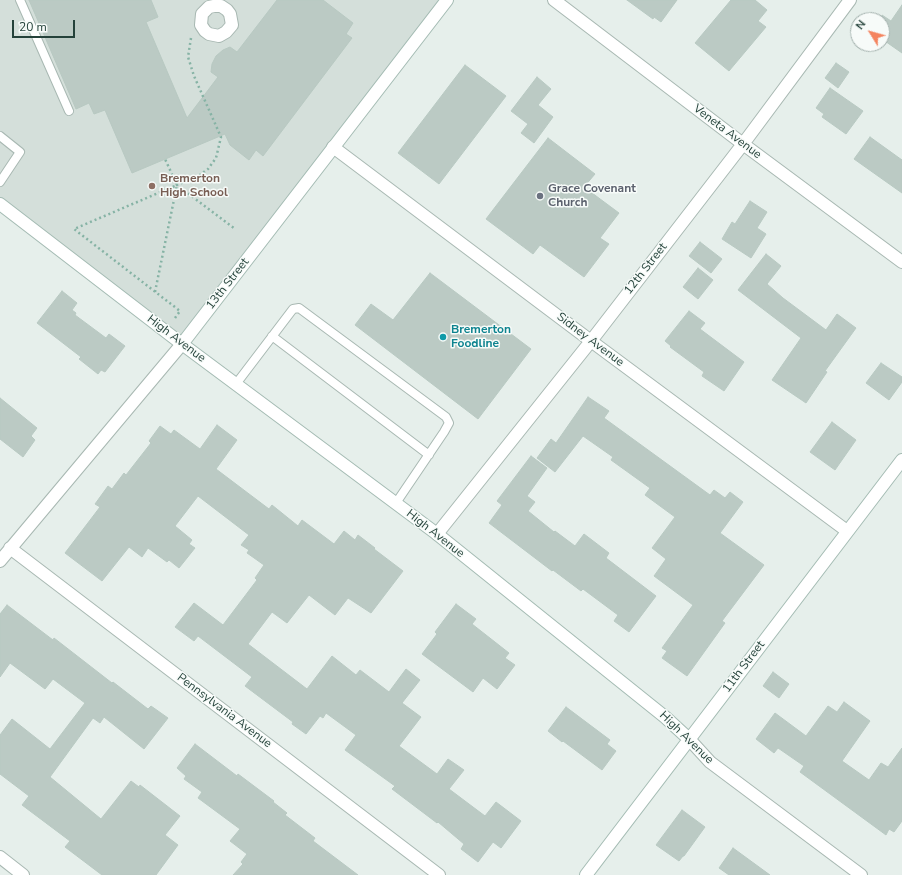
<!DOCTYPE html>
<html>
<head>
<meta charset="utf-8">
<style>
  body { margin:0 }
  #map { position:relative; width:902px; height:875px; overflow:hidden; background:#e6efeb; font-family:"Nunito Sans",sans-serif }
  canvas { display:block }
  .north { position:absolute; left:850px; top:12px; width:40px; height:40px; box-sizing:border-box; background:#f7fbf9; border:1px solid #a3b1ad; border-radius:50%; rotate:307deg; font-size:11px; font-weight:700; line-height:16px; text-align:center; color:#24423a }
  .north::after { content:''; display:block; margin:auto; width:14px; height:18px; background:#f4845f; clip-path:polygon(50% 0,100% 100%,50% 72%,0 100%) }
  .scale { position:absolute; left:12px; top:20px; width:63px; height:18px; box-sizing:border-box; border:2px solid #24423a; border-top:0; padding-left:5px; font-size:12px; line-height:14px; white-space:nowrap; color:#24423a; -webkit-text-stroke:3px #f7fbf9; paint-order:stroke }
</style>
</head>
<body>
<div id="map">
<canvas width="902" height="875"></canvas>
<div class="north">N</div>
<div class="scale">20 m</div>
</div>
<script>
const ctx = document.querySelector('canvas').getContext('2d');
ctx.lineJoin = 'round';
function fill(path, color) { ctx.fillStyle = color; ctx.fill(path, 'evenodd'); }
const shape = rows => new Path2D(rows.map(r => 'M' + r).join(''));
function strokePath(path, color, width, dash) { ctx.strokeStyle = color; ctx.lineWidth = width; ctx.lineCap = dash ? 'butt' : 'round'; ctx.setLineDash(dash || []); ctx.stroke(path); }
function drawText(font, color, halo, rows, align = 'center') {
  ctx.font = font + ' "Nunito Sans",sans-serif'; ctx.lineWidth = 3; ctx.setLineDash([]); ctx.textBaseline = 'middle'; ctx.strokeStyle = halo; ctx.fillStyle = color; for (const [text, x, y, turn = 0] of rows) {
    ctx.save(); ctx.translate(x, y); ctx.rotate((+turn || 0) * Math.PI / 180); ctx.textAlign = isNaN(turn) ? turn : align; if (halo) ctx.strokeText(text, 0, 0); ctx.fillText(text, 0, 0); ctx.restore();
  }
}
fill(shape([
  [0,0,447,0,182,344,0,204]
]), '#d4dfda');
const building = shape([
  [29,0,151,0,158,17,146,22,187,118,218,77,211,72,212,64,216,56,223,50,230,47,237,52,277,0,323,0,353,23,346,34,352,38,263,156,256,150,249,160,230,145,225,134,132,173,105,110,94,114,89,103,76,109,29,0],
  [627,0,677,0,661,22,654,17,653,19,627,0],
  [731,0,755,0,767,10,758,21,766,27,729,71,695,43,731,0],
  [902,5,902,53,882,39,882,15,891,21,902,5],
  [836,63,849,72,838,88,825,78,836,63],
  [465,65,506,96,439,184,398,153,465,65],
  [537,77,551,89,538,105,553,117,534,143,521,133,528,124,511,111,537,77],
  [830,88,863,111,846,134,822,117,824,114,816,108,830,88],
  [870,137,902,160,902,193,854,159,870,137],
  [548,138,595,174,584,187,619,213,600,238,609,244,584,277,540,245,533,254,486,219,548,138],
  [750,201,767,212,757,228,766,234,751,258,722,239,732,222,735,224,750,201],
  [700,242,722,259,711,273,689,256,700,242],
  [766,254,781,266,767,284,783,298,826,330,837,314,856,328,825,371,827,372,806,403,772,380,801,338,738,290,766,254],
  [698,268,713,280,698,299,683,287,698,268],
  [430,273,531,349,478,419,355,325,371,304,393,320,430,273],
  [62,291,77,303,72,310,76,313,75,315,106,338,109,334,125,346,105,372,101,370,98,374,79,359,81,357,37,323,62,291],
  [689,311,705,323,700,329,744,362,724,391,702,376,704,372,670,347,671,346,665,341,689,311],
  [881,363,902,377,902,382,889,400,866,383,881,363],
  [588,397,609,411,604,418,710,495,714,490,725,498,730,492,743,502,720,533,764,565,722,621,725,623,687,676,662,658,667,651,662,648,693,605,654,576,666,559,652,548,675,517,645,495,650,488,611,460,613,457,583,436,555,472,537,458,551,439,556,443,588,397],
  [0,398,37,428,31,436,35,440,23,457,0,439,0,398],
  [832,422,856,440,835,470,810,452,832,422],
  [217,425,237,440,216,469,269,509,272,505,298,526,302,520,334,544,344,531,355,540,358,535,375,548,374,549,403,571,371,613,348,598,335,615,309,595,287,623,272,612,248,644,307,689,332,656,356,675,360,670,389,692,406,669,420,680,402,703,421,717,399,746,437,774,448,759,464,770,449,789,485,816,496,802,521,821,501,848,493,842,478,862,461,849,464,844,438,822,437,823,392,789,395,786,345,750,356,735,326,713,323,718,320,716,306,734,292,724,293,722,245,686,252,677,198,636,194,641,175,627,194,603,223,625,257,580,255,578,264,565,247,553,249,550,241,545,249,535,198,496,175,526,192,540,189,544,195,548,179,568,169,560,167,562,148,548,142,557,129,547,102,581,65,553,100,507,95,504,108,486,112,489,124,473,126,475,151,443,149,441,160,426,171,434,174,430,200,449,217,425],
  [531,456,547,468,527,496,535,502,528,511,554,532,555,531,575,546,584,534,609,553,606,558,656,596,629,632,614,621,618,615,583,589,581,591,553,570,552,571,489,523,502,505,497,501,531,456],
  [456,604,476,619,472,624,509,653,505,658,515,665,497,689,483,678,473,692,422,654,437,634,435,632,456,604],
  [7,605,53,640,54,638,112,683,113,682,148,709,151,706,168,718,144,749,104,717,100,723,93,718,50,777,101,819,131,781,139,787,140,785,180,816,165,835,178,845,156,875,102,875,65,847,70,841,22,805,29,796,0,774,0,735,12,719,50,749,85,703,53,679,45,689,10,663,0,677,0,614,7,605],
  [773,672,789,684,779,698,763,686,773,672],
  [844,702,870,721,842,761,869,780,881,763,888,767,902,748,902,821,894,832,889,829,886,835,800,772,804,766,778,748,774,753,756,739,775,713,806,736,828,706,837,712,844,702],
  [566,707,610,740,607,744,616,751,602,770,563,741,562,742,548,731,566,707],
  [195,744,237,776,238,774,274,801,273,802,287,813,285,815,315,838,313,841,358,875,233,875,243,864,241,862,247,854,230,841,240,829,198,798,202,792,184,779,186,776,177,768,195,744],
  [682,810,705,827,684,856,683,856,679,861,656,845,682,810],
  [733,848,770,875,729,875,719,868,733,848]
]);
fill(building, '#bbcac4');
strokePath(building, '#b8c9c2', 1);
const lane = shape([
  [20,0,69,111],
  [0,136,20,152,0,182],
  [272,336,429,455],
  [236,384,293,309,299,308,446,417,449,423,444,432,396,503]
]);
const street = shape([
  [554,0,743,144,902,262],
  [214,6,221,6,227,10,230,14,232,25,226,32,219,36,209,34,205,31,201,25,202,14,209,7,214,6],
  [333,147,591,341,847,531],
  [437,534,591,341,743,144,850,0],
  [10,548,439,875],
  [0,561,182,344],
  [689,739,710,762,861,875],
  [0,857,23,875]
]);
const secondary = shape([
  [0,204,182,344,437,534,665,717,689,739],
  [182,344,447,0],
  [586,875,902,460]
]);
strokePath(lane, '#a8b8b2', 10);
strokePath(street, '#a8b8b2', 14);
strokePath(secondary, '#a4bbb3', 14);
strokePath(shape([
  [191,38,188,57,194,76,221,137,216,158,208,169,200,175,177,185,235,229],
  [155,292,177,185,165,159],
  [175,318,180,311,74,229,177,185]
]), '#86b3a5', 2.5, [2, 3]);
strokePath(lane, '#fff', 8);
strokePath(street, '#fff', 12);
strokePath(secondary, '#fff', 12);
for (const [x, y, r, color] of [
  [152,186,4,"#8d6e63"],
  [540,196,4,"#6b7280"],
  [443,337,4,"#0f9aa8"]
]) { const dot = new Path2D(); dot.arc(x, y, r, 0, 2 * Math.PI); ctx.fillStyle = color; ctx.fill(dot); strokePath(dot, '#f7fbf9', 1.5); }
drawText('12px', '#24423a', '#f7fbf9', [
  ["Veneta Avenue",727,132,37],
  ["12th Street",646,269,-52],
  ["13th Street",228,284,-52],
  ["High Avenue",176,339,37],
  ["Sidney Avenue",590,340,37],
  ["High Avenue",435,534,38],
  ["11th Street",744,667,-53],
  ["Pennsylvania Avenue",224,711,37],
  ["High Avenue",686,738,44]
]);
drawText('bold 12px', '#785e54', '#f7fbf9', [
  ["Bremerton",160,179],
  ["High School",160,193]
], 'left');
drawText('bold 12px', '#5b616d', '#f7fbf9', [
  ["Grace Covenant",548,189],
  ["Church",548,203]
], 'left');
drawText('bold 12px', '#0d838f', '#f7fbf9', [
  ["Bremerton",451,330],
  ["Foodline",451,344]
], 'left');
</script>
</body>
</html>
